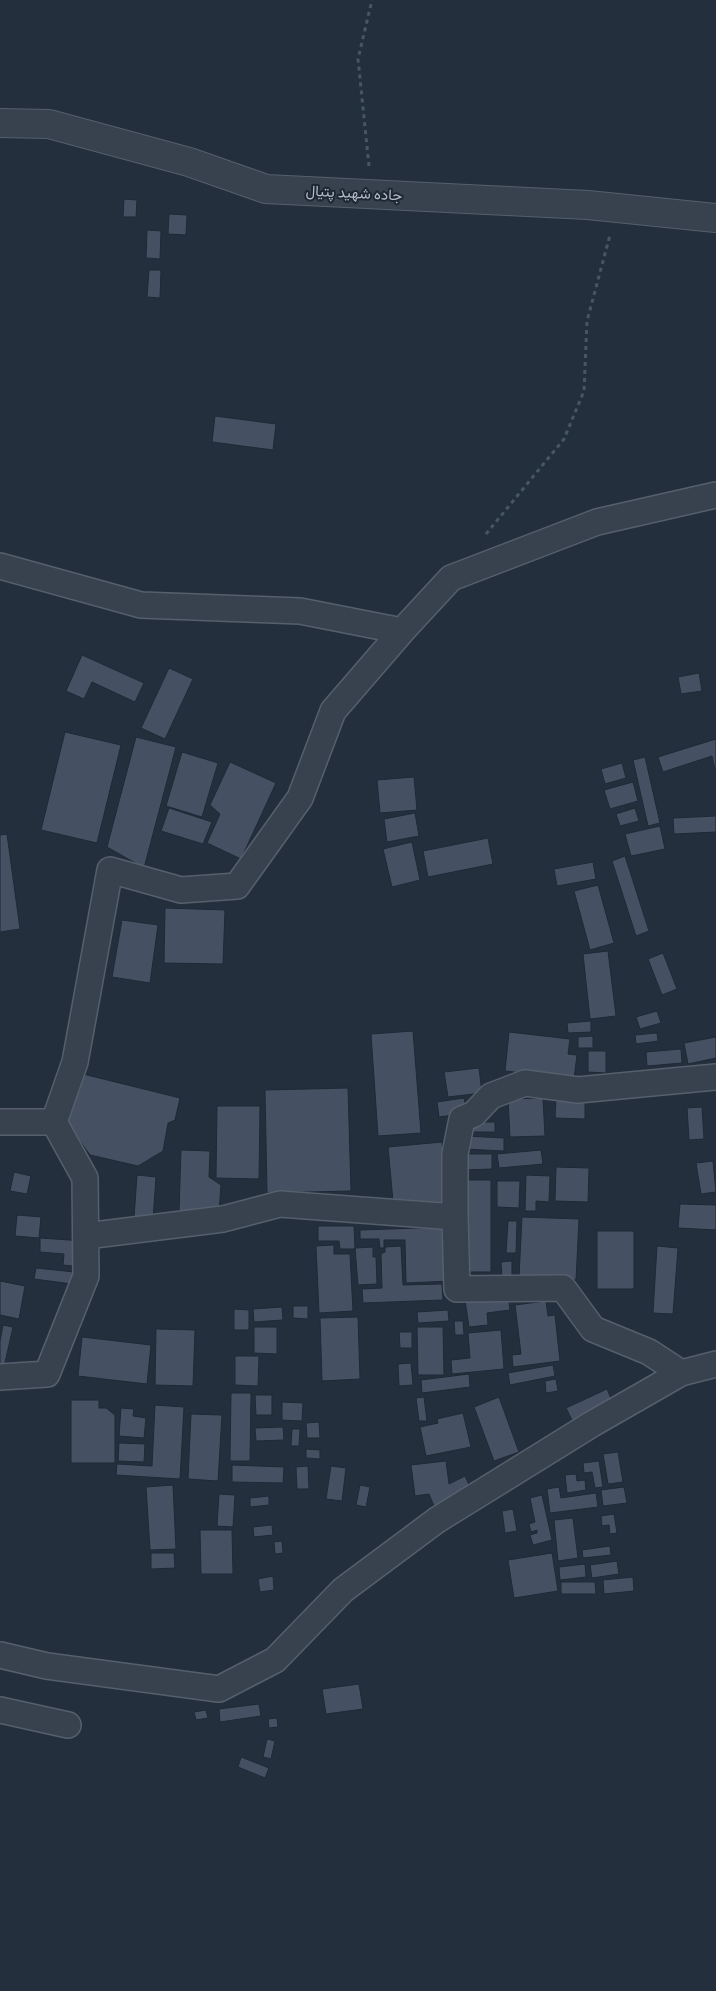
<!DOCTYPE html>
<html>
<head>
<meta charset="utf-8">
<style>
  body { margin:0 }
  canvas { display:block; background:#242f3e }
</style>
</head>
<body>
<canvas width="716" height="1991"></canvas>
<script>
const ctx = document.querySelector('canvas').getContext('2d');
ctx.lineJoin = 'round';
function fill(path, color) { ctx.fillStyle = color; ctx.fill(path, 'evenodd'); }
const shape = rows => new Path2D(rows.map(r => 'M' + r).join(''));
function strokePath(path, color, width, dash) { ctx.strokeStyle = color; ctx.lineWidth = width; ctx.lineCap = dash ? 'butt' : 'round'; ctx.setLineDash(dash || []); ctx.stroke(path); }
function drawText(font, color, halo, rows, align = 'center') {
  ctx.font = font + ' "Exo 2",Vazirmatn,sans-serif'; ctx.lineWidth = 4; ctx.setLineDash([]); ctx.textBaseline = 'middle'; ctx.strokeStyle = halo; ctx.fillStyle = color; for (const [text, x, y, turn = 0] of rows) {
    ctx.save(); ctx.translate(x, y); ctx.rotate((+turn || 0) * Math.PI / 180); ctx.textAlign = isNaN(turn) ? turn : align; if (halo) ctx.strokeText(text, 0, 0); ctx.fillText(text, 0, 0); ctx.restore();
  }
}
const building = shape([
  [124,199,137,200,136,217,123,217,124,199],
  [169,214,187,215,186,235,168,234,169,214],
  [147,230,161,231,160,259,146,258,147,230],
  [149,270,161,270,160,298,147,297,149,270],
  [215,416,276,424,273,450,212,442,215,416],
  [82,655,144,683,135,702,92,682,84,699,66,691,82,655],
  [169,668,193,679,165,739,141,728,169,668],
  [699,673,702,691,681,694,678,677,699,673],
  [65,732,121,745,97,843,41,830,65,732],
  [136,737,176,747,144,868,107,847,136,737],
  [716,739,716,770,715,770,712,756,663,772,658,757,716,739],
  [182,752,218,763,202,817,166,806,182,752],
  [645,757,660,823,648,826,633,760,645,757],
  [230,762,276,783,241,859,207,843,220,814,210,805,230,762],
  [622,763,626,778,605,784,601,769,622,763],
  [414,777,417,810,380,813,377,780,414,777],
  [633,782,638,801,610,809,604,790,633,782],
  [169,808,212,822,203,844,161,831,169,808],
  [635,808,639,821,620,826,616,814,635,808],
  [415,813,419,836,387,842,384,819,415,813],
  [716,816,716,832,674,834,673,818,716,816],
  [660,826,665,849,631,856,625,834,660,826],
  [7,834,20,929,0,932,0,835,7,834],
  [488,838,493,864,428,877,423,851,488,838],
  [412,842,420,880,392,887,383,849,412,842],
  [625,856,649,931,636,936,612,861,625,856],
  [593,862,596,879,557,886,554,869,593,862],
  [598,885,614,943,590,950,574,891,598,885],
  [165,908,225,910,223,964,164,963,165,908],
  [122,920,158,925,150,983,112,977,122,920],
  [608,951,616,1016,590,1019,583,954,608,951],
  [663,953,677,989,662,995,648,959,663,953],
  [657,1011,661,1023,640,1029,636,1017,657,1011],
  [591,1021,591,1032,568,1033,567,1023,591,1021],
  [413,1031,421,1133,378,1136,371,1034,413,1031],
  [509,1032,570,1039,568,1054,577,1055,574,1079,505,1071,509,1032],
  [657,1033,658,1041,636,1044,635,1035,657,1033],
  [593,1036,593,1048,578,1048,578,1037,593,1036],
  [716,1037,716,1058,688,1064,684,1043,716,1037],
  [681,1049,682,1063,647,1066,646,1052,681,1049],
  [588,1051,606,1051,606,1073,588,1072,588,1051],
  [479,1068,482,1093,448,1097,444,1072,479,1068],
  [79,1073,180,1098,175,1120,168,1123,163,1151,138,1166,90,1155,67,1123,79,1073],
  [348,1088,351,1191,267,1193,265,1090,348,1088],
  [464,1098,467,1113,439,1117,437,1102,464,1098],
  [543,1098,545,1136,510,1137,508,1099,543,1098],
  [556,1099,585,1100,585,1119,555,1118,556,1099],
  [217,1106,260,1106,259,1179,216,1178,217,1106],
  [702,1107,704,1139,689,1140,687,1108,702,1107],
  [463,1122,495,1122,495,1132,463,1132,463,1122],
  [466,1136,504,1138,504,1151,465,1149,466,1136],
  [442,1142,448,1205,393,1201,388,1147,442,1142],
  [181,1150,210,1151,209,1177,221,1185,219,1213,179,1212,181,1150],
  [541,1150,543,1164,499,1168,497,1154,541,1150],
  [464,1154,492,1154,492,1169,464,1170,464,1154],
  [713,1161,716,1192,701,1194,696,1163,713,1161],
  [556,1167,589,1168,588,1202,555,1201,556,1167],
  [14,1172,31,1176,27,1194,10,1191,14,1172],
  [137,1175,156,1177,153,1220,134,1218,137,1175],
  [526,1175,550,1176,549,1202,536,1201,536,1211,525,1211,526,1175],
  [461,1180,491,1180,491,1272,461,1272,461,1180],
  [497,1181,520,1181,519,1208,497,1207,497,1181],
  [680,1204,716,1205,716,1230,678,1228,680,1204],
  [17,1215,41,1217,39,1238,15,1236,17,1215],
  [522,1217,579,1219,576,1280,519,1277,522,1217],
  [508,1221,517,1221,516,1253,506,1253,508,1221],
  [318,1226,354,1226,355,1249,340,1249,339,1241,318,1241,318,1226],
  [449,1227,451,1281,406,1283,405,1240,384,1240,384,1248,380,1248,379,1239,360,1239,360,1230,449,1227],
  [597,1231,634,1231,634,1289,597,1289,597,1231],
  [40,1238,83,1241,82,1267,63,1265,64,1254,40,1252,40,1238],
  [334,1245,334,1254,350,1254,353,1311,319,1313,316,1246,334,1245],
  [401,1246,403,1285,442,1284,443,1300,363,1303,362,1289,382,1288,381,1254,385,1252,385,1247,401,1246],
  [657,1246,678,1248,673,1314,653,1313,657,1246],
  [373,1247,373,1257,376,1257,377,1284,358,1285,355,1248,373,1247],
  [512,1261,512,1278,502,1278,501,1262,512,1261],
  [36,1268,74,1272,72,1284,34,1279,36,1268],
  [0,1281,25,1286,19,1319,0,1315,0,1281],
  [508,1295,510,1310,487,1313,488,1325,469,1327,465,1300,508,1295],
  [546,1301,548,1316,555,1315,560,1361,513,1367,512,1355,521,1354,515,1305,546,1301],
  [293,1306,308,1306,308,1319,293,1318,293,1306],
  [282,1307,283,1320,254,1322,253,1309,282,1307],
  [234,1309,249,1310,249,1330,234,1330,234,1309],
  [448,1310,449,1321,418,1323,417,1312,448,1310],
  [358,1317,360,1379,322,1381,320,1318,358,1317],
  [454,1321,463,1321,464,1335,455,1335,454,1321],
  [3,1325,13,1327,4,1367,0,1366,0,1341,3,1325],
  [254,1327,277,1327,277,1354,254,1353,254,1327],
  [417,1327,443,1327,444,1375,418,1375,417,1327],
  [156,1329,195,1330,193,1386,155,1385,156,1329],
  [501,1330,504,1369,452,1374,451,1360,470,1358,468,1333,501,1330],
  [399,1332,412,1332,412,1348,400,1348,399,1332],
  [82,1337,151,1345,147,1384,78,1376,82,1337],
  [235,1356,259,1356,258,1386,235,1385,235,1356],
  [411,1363,413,1385,399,1386,398,1364,411,1363],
  [553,1365,555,1376,510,1385,508,1373,553,1365],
  [469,1374,470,1387,422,1393,421,1380,469,1374],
  [556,1379,558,1391,546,1393,545,1381,556,1379],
  [607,1389,613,1403,573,1422,566,1408,607,1389],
  [231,1393,251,1393,250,1461,230,1461,231,1393],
  [255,1395,272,1395,272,1415,256,1415,255,1395],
  [424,1397,427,1421,419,1421,416,1398,424,1397],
  [499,1397,519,1452,494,1461,474,1407,499,1397],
  [71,1400,99,1400,99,1408,106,1408,115,1415,115,1463,71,1463,71,1400],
  [282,1402,303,1403,302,1421,282,1420,282,1402],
  [155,1405,184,1407,180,1479,116,1475,117,1464,152,1466,155,1405],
  [121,1408,134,1409,133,1416,146,1418,144,1438,119,1436,121,1408],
  [463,1413,471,1447,426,1456,420,1427,438,1423,437,1419,463,1413],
  [191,1414,222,1415,218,1481,188,1479,191,1414],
  [319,1422,320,1438,307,1438,306,1423,319,1422],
  [283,1427,284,1440,256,1441,255,1428,283,1427],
  [292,1429,300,1429,299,1446,291,1446,292,1429],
  [119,1443,145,1444,144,1462,118,1461,119,1443],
  [306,1449,320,1450,320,1459,306,1458,306,1449],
  [618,1452,623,1482,608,1484,603,1454,618,1452],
  [446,1461,449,1484,465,1476,471,1489,434,1506,429,1494,415,1496,411,1465,446,1461],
  [599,1461,603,1487,595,1488,592,1472,584,1473,583,1463,599,1461],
  [232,1465,284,1467,283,1483,232,1482,232,1465],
  [308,1466,309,1489,297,1489,296,1467,308,1466],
  [331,1466,346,1468,342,1501,326,1499,331,1466],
  [576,1474,577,1481,585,1480,586,1490,567,1493,565,1475,576,1474],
  [173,1485,176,1549,150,1550,146,1487,173,1485],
  [360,1485,370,1487,366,1507,356,1505,360,1485],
  [559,1487,561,1498,596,1493,598,1507,550,1513,547,1489,559,1487],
  [624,1487,627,1503,603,1506,601,1490,624,1487],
  [219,1494,235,1495,233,1527,217,1526,219,1494],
  [542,1495,552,1540,533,1545,530,1535,537,1533,537,1530,531,1532,529,1524,535,1522,530,1498,542,1495],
  [269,1496,269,1505,250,1507,250,1498,269,1496],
  [513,1509,517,1531,505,1533,502,1511,513,1509],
  [614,1514,617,1533,610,1534,609,1525,602,1526,601,1516,614,1514],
  [573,1518,578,1558,558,1561,554,1520,573,1518],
  [272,1525,273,1535,254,1537,253,1527,272,1525],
  [200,1530,232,1530,233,1574,201,1574,200,1530],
  [282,1541,283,1553,275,1554,274,1542,282,1541],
  [610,1546,611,1555,583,1558,582,1550,610,1546],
  [151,1553,174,1553,175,1568,151,1569,151,1553],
  [552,1553,558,1591,514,1598,508,1560,552,1553],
  [617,1561,619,1574,592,1578,590,1565,617,1561],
  [585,1564,586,1577,560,1580,559,1567,585,1564],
  [273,1576,274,1590,260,1592,258,1579,273,1576],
  [633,1577,634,1591,604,1594,603,1580,633,1577],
  [561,1582,595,1582,596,1594,561,1594,561,1582],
  [359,1684,363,1709,326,1714,322,1689,359,1684],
  [259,1704,261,1716,220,1722,219,1709,259,1704],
  [206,1710,208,1718,196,1720,194,1712,206,1710],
  [277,1718,278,1727,269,1728,268,1719,277,1718],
  [267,1739,275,1741,271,1759,263,1757,267,1739],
  [241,1757,269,1768,265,1778,238,1767,241,1757]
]);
fill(building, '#455162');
strokePath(building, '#1f2835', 1);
const minor = shape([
  [0,566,141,605,300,611,402,631],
  [0,1122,54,1122],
  [455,1217,455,1154,462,1119,474,1114,491,1096,525,1083,578,1090,716,1077],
  [86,1236,223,1219,280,1204,455,1217,457,1289,563,1288,593,1329,649,1352,681,1373],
  [0,1377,47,1374,86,1276,85,1178,54,1122,75,1062,110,870,181,890,237,886,300,798,333,711,402,631,451,578,597,522,716,495],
  [0,1655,47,1666,219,1689,275,1660,343,1590,437,1520,592,1424,681,1373,716,1364],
  [0,1710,68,1725]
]);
const tertiary = shape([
  [0,123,49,124,189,162,266,189,588,205,716,218]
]);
strokePath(minor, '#565f6c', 28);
strokePath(tertiary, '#565f6c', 30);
strokePath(shape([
  [369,166,358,59,372,0],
  [486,534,564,439,584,391,587,321,610,235]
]), '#44595c', 3, [4, 4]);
strokePath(minor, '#38414e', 25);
strokePath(tertiary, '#38414e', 28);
drawText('15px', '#b4bcc9', '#1d2633', [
  ["جاده شهید پتیال",354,193,3]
]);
</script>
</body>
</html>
